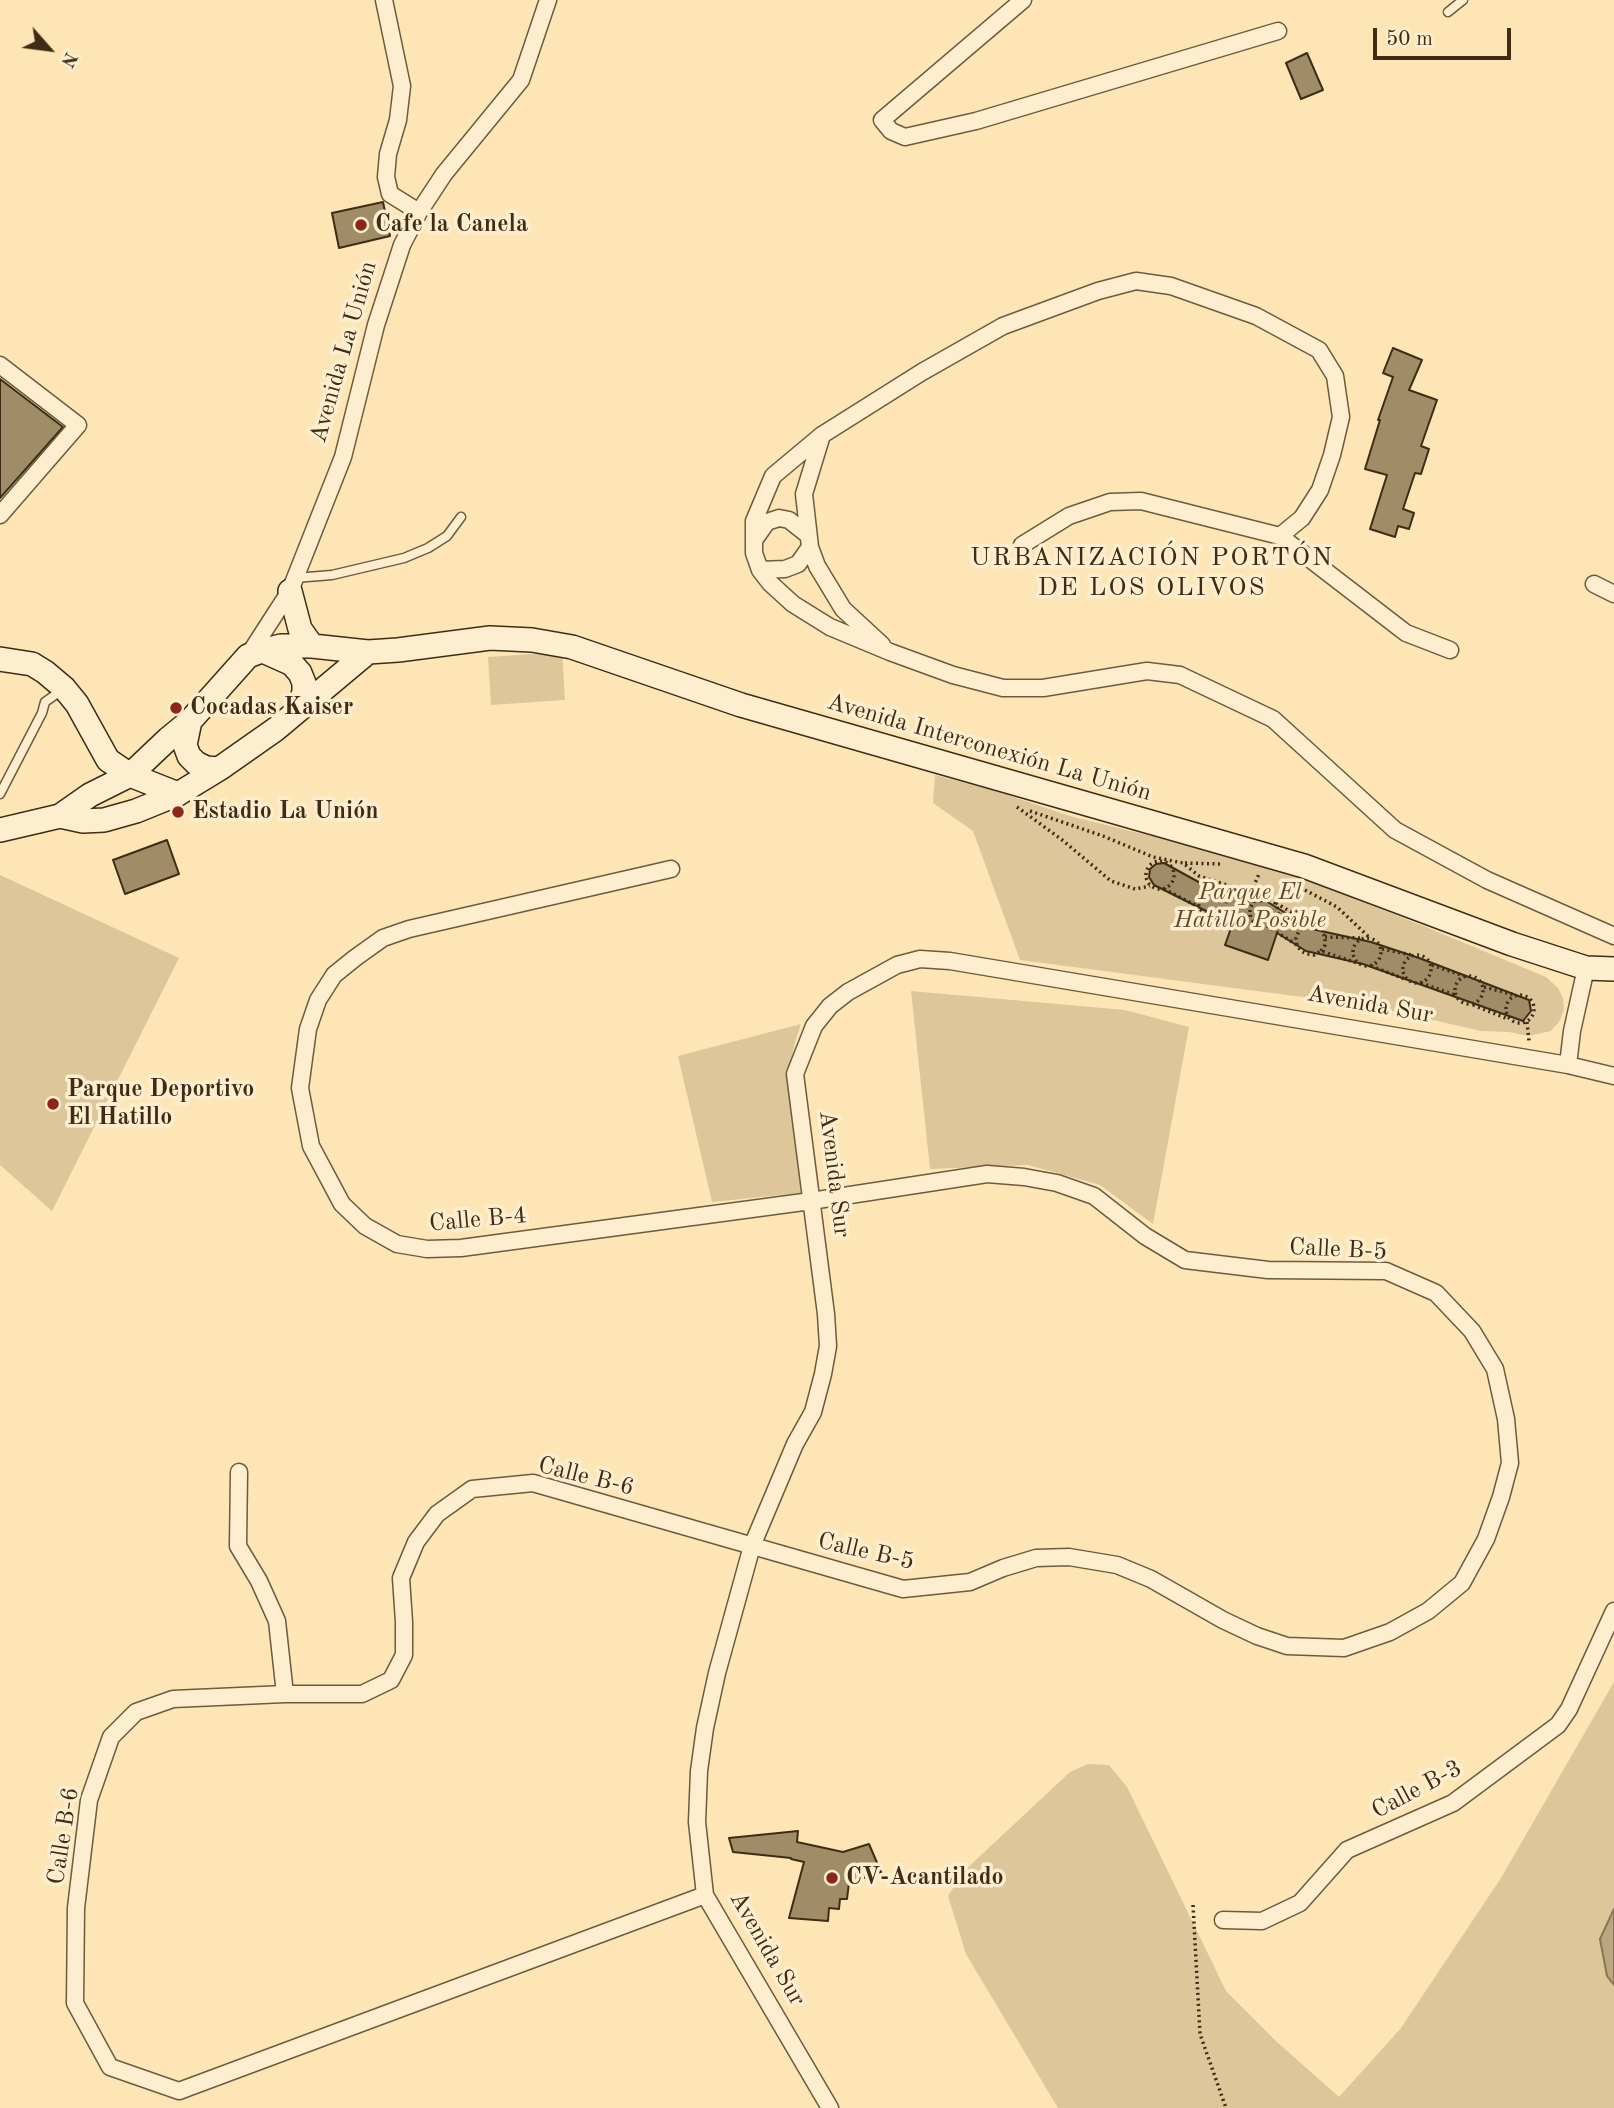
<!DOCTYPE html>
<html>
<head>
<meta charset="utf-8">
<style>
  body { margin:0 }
  #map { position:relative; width:1614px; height:2108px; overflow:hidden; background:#fde5b6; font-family:"Old Standard TT",serif }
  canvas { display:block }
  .north { position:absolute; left:14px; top:14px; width:70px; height:70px; -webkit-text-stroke:5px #feeed0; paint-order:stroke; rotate:118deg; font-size:19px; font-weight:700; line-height:28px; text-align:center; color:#3e2c14 }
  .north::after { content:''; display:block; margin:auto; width:24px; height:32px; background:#3e2c14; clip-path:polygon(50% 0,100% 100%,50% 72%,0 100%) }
  .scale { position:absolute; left:1373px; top:28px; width:138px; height:32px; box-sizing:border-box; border:4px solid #3e2c14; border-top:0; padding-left:9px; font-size:21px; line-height:24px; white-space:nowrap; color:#3e2c14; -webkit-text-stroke:5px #feeed0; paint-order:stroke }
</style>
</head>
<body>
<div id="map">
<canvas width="1614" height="2108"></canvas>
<div class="north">N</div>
<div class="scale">50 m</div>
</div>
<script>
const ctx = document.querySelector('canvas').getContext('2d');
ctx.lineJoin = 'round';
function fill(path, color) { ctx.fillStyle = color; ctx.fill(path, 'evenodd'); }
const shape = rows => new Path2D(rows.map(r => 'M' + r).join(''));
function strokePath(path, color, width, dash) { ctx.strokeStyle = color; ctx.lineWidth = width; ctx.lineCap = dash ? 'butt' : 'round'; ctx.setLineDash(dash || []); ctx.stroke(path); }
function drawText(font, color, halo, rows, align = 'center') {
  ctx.font = font + ' "Old Standard TT",serif'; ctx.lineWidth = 7; ctx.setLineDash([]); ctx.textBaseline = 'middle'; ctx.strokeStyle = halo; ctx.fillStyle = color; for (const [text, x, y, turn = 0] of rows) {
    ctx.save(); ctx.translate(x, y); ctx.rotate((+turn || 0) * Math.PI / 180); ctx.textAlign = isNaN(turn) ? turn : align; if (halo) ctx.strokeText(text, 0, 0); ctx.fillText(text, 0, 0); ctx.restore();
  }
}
fill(shape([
  [562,652,565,700,491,705,488,657],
  [935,775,996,791,1073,817,1264,863,1426,927,1546,977,1558,988,1563,998,1564,1010,1559,1022,1551,1031,1528,1036,1509,1032,1481,1031,1371,1006,1020,960,973,831,933,803],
  [0,875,179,958,52,1211,0,1165],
  [911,991,1125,1010,1189,1027,1153,1224,1100,1185,1028,1165,930,1169],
  [801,1024,795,1042,789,1074,792,1114,801,1193,712,1202,678,1056],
  [1614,1682,1614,2108,1058,2108,966,1954,948,1896,964,1871,1070,1772,1088,1764,1109,1765,1127,1787,1226,1991,1277,2042,1339,2097,1401,2028,1501,1878]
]), '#ddc69a');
const water = shape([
  [1614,1909,1614,1985,1607,1976,1600,1939,1614,1909]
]);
fill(water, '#bca67f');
strokePath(water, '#8a7554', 2);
const building = shape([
  [1307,53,1323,90,1301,99,1286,63,1307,53],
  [383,202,390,236,339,248,332,213,383,202],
  [1393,348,1422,360,1409,390,1437,400,1421,446,1429,449,1421,474,1415,473,1403,509,1414,513,1409,529,1398,526,1395,537,1370,529,1387,475,1365,469,1380,420,1378,420,1393,377,1383,373,1393,348],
  [0,379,63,427,0,498,0,379],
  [167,840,179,874,125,894,113,860,167,840],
  [1164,863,1215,891,1252,902,1266,901,1312,929,1371,942,1419,958,1529,1000,1531,1011,1523,1021,1363,964,1306,951,1277,933,1268,960,1225,945,1235,917,1208,912,1154,885,1149,877,1150,869,1156,864,1164,863],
  [798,1831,797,1842,843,1852,869,1844,881,1872,849,1883,847,1899,840,1899,839,1909,829,1908,828,1921,789,1918,804,1862,791,1859,791,1858,733,1852,729,1838,798,1831]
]);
fill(building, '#a18c68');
strokePath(building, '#3e2c14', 2);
const lane = shape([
  [1448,12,1463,0],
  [295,578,332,575,404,558,428,548,447,536,461,517],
  [0,794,42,713,45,702,62,690]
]);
const street = shape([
  [384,0,402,86,398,120,388,154,386,177,390,194,419,212],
  [1023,0,882,120,891,131,905,137,976,121,1278,31],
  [0,365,78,425,0,515],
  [822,435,804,494,810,547,817,566,843,609,882,645],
  [1280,536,1406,633,1450,650],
  [755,539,767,522,779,518,789,520,808,535],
  [1022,545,1069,516,1110,502,1141,501,1280,536,1302,518,1320,490,1332,455,1341,417,1335,376,1319,350,1256,316,1171,286,1136,281,1098,291,1003,326,922,372,822,435,773,476,754,521,754,553,760,570,770,583,793,604,830,627,890,652,953,675,1003,688,1043,688,1147,671,1180,675,1273,719,1395,830,1487,880,1614,936],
  [760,570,785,569,798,564,810,547],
  [1594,584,1614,594],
  [248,656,290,591,343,457,376,325,402,245,419,212,444,174,521,80,548,0],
  [671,869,409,929,383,938,355,958,334,975,318,1000,308,1029,300,1088,311,1146,342,1204,365,1226,397,1244,427,1249,461,1248,811,1201,987,1174,1024,1177,1057,1183,1094,1196,1145,1236,1185,1260,1268,1270,1386,1271,1436,1293,1472,1331,1495,1369,1506,1419,1510,1463,1501,1497,1486,1539,1462,1583,1428,1611,1390,1632,1344,1648,1287,1646,1257,1636,1223,1620,1151,1579,1117,1565,1069,1557,1036,1558,1003,1568,970,1582,903,1589,533,1483,472,1489,437,1514,416,1542,401,1578,404,1622,404,1655,391,1680,362,1694,285,1694,173,1699,136,1712,111,1737,89,1800,76,1908,75,2003,110,2067,179,2091,705,1895],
  [1568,1065,1572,1031,1586,968],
  [239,1472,238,1546,259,1581,277,1621,285,1694],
  [1223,1920,1262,1921,1300,1903,1347,1850,1453,1803,1558,1725,1569,1709,1614,1611],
  [830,2108,705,1895,697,1822,699,1771,705,1728,717,1673,752,1546,795,1444,813,1412,823,1374,828,1346,826,1314,795,1074,814,1026,830,1006,848,992,897,965,920,959,950,961,1568,1065,1614,1076]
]);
const secondary = shape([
  [290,591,300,629,312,646],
  [263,651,292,664,300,673,304,683,304,692,299,708],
  [0,659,32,664,45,672,64,688,77,704,108,760,130,775,178,794],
  [190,721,185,745,189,756,196,763,206,768,219,769],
  [60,816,83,821,104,820,136,811,178,794,219,769,276,729,368,652],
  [0,830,60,816,90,795,130,775,168,739,190,721,248,656,261,651,281,646,312,646,368,652,398,650,490,638,532,640,572,647,741,705,1304,866,1512,944,1586,968,1614,969]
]);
strokePath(lane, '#6e5a3c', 11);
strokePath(street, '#6e5a3c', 19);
strokePath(secondary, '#3e2c14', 26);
strokePath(shape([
  [1017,807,1061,839,1111,881,1135,889,1150,886],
  [1030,811,1103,836,1153,857,1183,863,1199,876,1267,898],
  '1146 875a14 14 0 1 1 28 0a14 14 0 1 1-28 0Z',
  [1185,863,1220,864],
  [1164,889,1199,907],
  [1305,890,1337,907,1370,938],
  [1251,892,1259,874],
  '1250 912a14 14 0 1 1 28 0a14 14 0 1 1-28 0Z',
  [1276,903,1314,926],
  [1223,913,1227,907,1227,898,1223,891,1216,888,1208,888,1201,893,1198,899,1199,907,1203,913,1209,916,1216,916,1223,913,1250,917],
  [1267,926,1297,945],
  [1325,937,1362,938],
  '1353 952a14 14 0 1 1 28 0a14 14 0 1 1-28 0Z',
  [1382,949,1412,955],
  [1321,951,1325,945,1325,937,1321,930,1314,926,1306,926,1299,931,1296,938,1297,945,1301,951,1307,954,1314,955,1321,951,1357,963],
  '1403 969a14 14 0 1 1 28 0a14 14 0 1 1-28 0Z',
  [1432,965,1464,976],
  [1371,966,1405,979],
  '1455 990a14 14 0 1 1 28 0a14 14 0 1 1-28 0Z',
  [1421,983,1455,995],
  [1484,987,1515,995],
  '1506 1009a14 14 0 1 1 28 0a14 14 0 1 1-28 0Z',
  [1473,1005,1508,1019],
  [1527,1022,1529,1041],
  [1193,1905,1200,2034,1226,2108]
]), '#3e2c14', 3.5, [2, 3.5]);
strokePath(lane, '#feeed0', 8);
strokePath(street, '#feeed0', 16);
strokePath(secondary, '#feeed0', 23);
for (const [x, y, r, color] of [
  [361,225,7,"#8f2418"],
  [176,708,7,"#8f2418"],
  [178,812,7,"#8f2418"],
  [53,1104,7,"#8f2418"],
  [832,1878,7,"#8f2418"]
]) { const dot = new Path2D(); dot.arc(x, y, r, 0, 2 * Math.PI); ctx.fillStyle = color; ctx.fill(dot); strokePath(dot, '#feeed0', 2.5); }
drawText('bold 24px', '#3e2c14', '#feeed0', [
  ["Cafe la Canela",375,225],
  ["Cocadas Kaiser",190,708],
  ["Estadio La Unión",192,812],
  ["Parque Deportivo",67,1090],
  ["El Hatillo",67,1118],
  ["CV-Acantilado",846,1878]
], 'left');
drawText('24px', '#3e2c14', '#feeed0', [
  ["Avenida La Unión",344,352,-74],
  ["Avenida Interconexión La Unión",989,748,16],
  ["Avenida Sur",1370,1005,10],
  ["Avenida Sur",834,1174,83],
  ["Calle B-4",478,1220,-5],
  ["Calle B-5",1338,1250,3],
  ["Calle B-6",586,1477,14],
  ["Calle B-5",866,1552,13],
  ["Calle B-3",1417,1790,-28],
  ["Calle B-6",64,1836,-81],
  ["Avenida Sur",767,1949,60]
]);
drawText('italic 24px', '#5e4b2f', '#feeed0', [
  ["Parque El",1250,893],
  ["Hatillo Posible",1250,921]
]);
ctx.letterSpacing = '2px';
drawText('26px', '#3e2c14', '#feeed0', [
  ["URBANIZACIÓN PORTÓN",1152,558],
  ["DE LOS OLIVOS",1152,588]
]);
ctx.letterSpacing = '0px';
</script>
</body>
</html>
